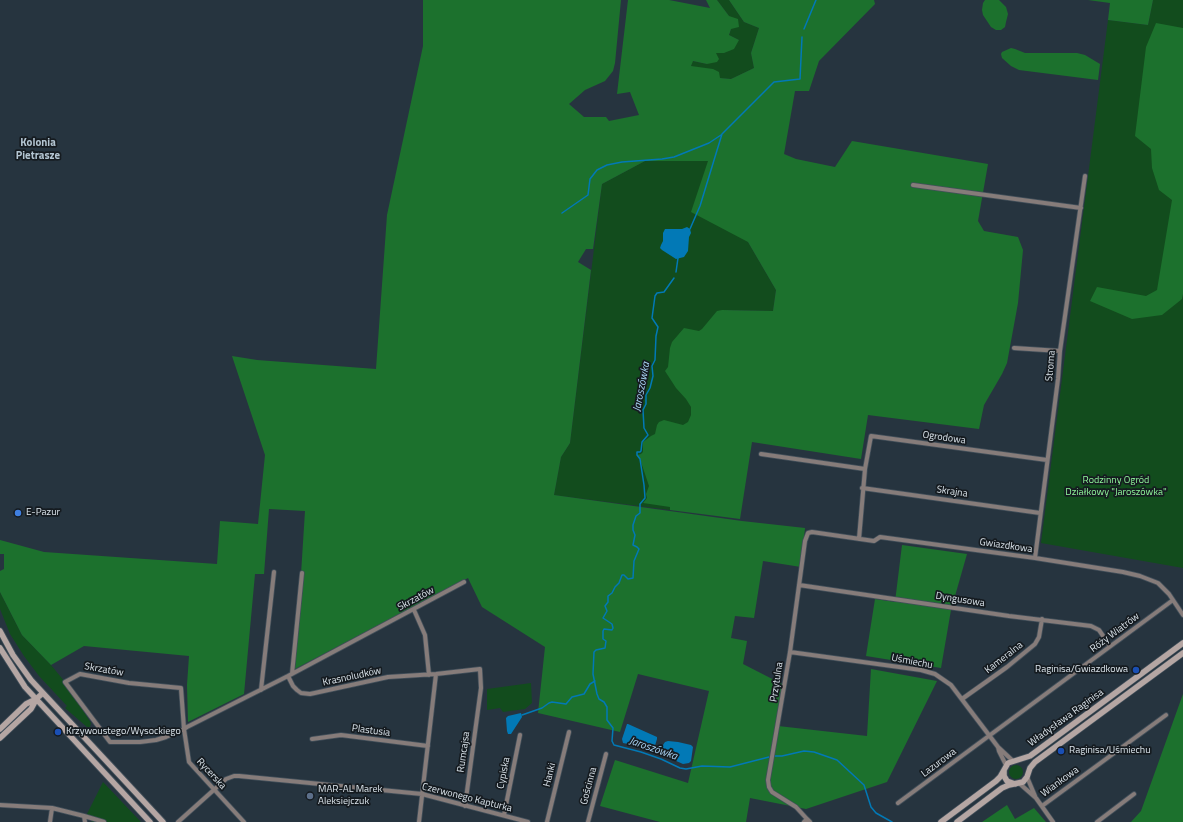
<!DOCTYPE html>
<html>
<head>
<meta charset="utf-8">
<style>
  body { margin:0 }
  canvas { display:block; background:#26343f }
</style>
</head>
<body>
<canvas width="1183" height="822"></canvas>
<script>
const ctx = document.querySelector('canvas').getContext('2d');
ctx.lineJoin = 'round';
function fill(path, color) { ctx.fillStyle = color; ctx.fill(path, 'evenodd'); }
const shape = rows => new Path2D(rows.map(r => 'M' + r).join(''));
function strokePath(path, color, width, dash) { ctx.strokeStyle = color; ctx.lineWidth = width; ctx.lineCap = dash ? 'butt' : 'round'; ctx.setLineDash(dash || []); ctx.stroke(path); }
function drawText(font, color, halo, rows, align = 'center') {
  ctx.font = font + ' "Titillium Web",sans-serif'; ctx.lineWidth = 3.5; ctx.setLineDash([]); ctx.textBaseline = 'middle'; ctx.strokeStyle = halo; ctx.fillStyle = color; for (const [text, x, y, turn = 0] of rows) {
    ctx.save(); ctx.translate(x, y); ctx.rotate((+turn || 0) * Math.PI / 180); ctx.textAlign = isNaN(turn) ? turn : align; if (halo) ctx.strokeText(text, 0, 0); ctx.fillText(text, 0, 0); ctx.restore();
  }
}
fill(shape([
  [717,0,729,0,744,22,759,28,751,53,754,68,731,79,720,78,691,66,692,61,707,64,716,53,724,53,739,40,729,35,731,29,729,16],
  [1153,0,1183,0,1183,568,1041,543,1108,20,1148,25],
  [645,161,708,161,748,242,776,290,773,311,727,310,670,510,554,495,561,457,570,443,602,184],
  [0,592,22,635,51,665,65,682,91,723,90,727,87,727,65,708,67,706,39,676,24,656,10,634,0,609],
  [531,683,532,703,525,709,503,712,500,708,487,710,487,689],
  '1009 772a7 7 0 1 1 14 0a7 7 0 1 1-14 0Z',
  [103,782,141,822,92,822,87,814]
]), '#124c1d');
fill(shape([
  [423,0,621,0,615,63,613,71,605,81,585,90,569,104,584,117,606,117,609,121,639,115,630,92,617,94,628,0,669,0,710,8,706,0,717,0,729,16,738,19,739,27,731,29,729,35,739,40,734,49,724,53,716,53,719,59,717,62,707,64,693,61,691,66,713,69,719,72,720,78,731,79,754,68,751,53,759,28,744,22,729,0,874,0,875,4,819,61,809,91,795,91,784,154,796,159,835,167,852,141,988,164,978,221,984,231,1018,237,1023,250,1018,303,1007,363,1002,374,984,405,979,429,868,415,861,459,752,442,740,519,670,510,670,507,643,503,647,498,646,494,649,486,640,459,637,455,641,454,643,452,643,442,651,436,655,434,657,425,659,422,664,420,683,425,688,422,691,415,691,407,686,399,676,388,665,371,668,367,670,348,672,342,684,328,699,331,702,329,717,311,722,310,773,311,776,290,748,242,691,212,708,161,645,161,602,184,593,249,586,249,578,262,591,270,570,443,561,457,554,495,742,521,805,528,801,567,763,561,754,618,735,616,731,638,747,641,743,664,784,685,778,726,867,736,871,669,937,681,887,782,806,809,750,798,746,822,660,822,600,806,615,760,688,783,709,691,638,674,620,732,538,713,545,647,482,607,468,578,295,669,305,511,269,509,264,574,255,574,244,694,188,722,187,685,189,656,84,646,51,665,22,635,0,592,0,571,4,569,4,554,0,554,0,540,44,552,217,564,220,521,258,524,265,455,232,356,257,360,376,369,387,215,423,46],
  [985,0,999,0,1006,7,1008,14,1006,22,1005,27,1001,30,996,30,991,27,983,15,982,10,983,3],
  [1088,0,1153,0,1148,25,1108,20,1110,3],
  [1156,23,1183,28,1183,294,1182,299,1162,315,1132,319,1090,301,1097,287,1146,296,1157,290,1172,200,1159,190,1152,168,1151,149,1135,136,1146,47],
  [1011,48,1015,49,1025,53,1077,53,1085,55,1100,64,1098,80,1019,70,1011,66,1002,58,1001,54,1002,52],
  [902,545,967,554,951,610,941,668,866,656,875,599,895,602],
  [1183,694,1183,822,1131,822,1141,811],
  [1007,805,1015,819,1034,808,1046,822,982,822]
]), '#1c712d');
fill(shape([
  [687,227,690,229,691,233,689,237,688,251,684,257,676,259,662,250,660,248,661,245,663,241,663,233,665,229,682,229],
  [521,713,522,717,511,734,508,734,507,731,506,718,508,716],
  [627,724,628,724,657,737,657,739,654,749,623,743,622,739],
  [668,741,678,742,691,745,693,747,691,761,689,763,683,764,674,760,672,755,662,754,663,745,665,742]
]), '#0279b6');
strokePath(shape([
  [804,29,816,0],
  [562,213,588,195,590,179,597,170,607,165,622,162,662,159,674,157,709,143,721,135],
  [690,229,700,206,722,134,774,82,800,79,802,37],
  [676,272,678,258],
  [674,278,664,292,657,293,655,296,652,318,658,327,656,336,655,360,652,366,653,376,650,388,646,395,646,404,643,410,644,428,648,435,642,442,641,451,640,452,637,452,637,455,640,459,644,485,645,498,640,504,640,513,636,516,633,525,633,530,635,535,633,545,637,547,639,549,634,561,633,578,628,579,624,575,622,575,619,583,615,587,612,593,608,596,608,602,605,606,607,611,603,618,612,624,613,628,612,630,604,629,603,631,603,639,606,641,605,648,596,650,594,652,593,674,597,694,599,699,604,702,607,707,607,720,613,728,612,741,614,745,641,752,661,759,680,768,686,769,702,766,730,767,769,757],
  [522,715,542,708,549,703,552,702,566,704,572,697,584,694,590,684,595,681],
  [774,756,782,756,804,751,814,752,837,760,864,785,871,807,876,813,892,822]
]), '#0279b6', 1.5);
const street = shape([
  [913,185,1081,208],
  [1014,348,1060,351],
  [761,454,865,469,859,539],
  [865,469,871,436,1047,460],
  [862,488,1040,513],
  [1035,558,1058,379,1060,351,1085,176],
  [799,585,1009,616,1091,626,1099,630,1110,646],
  [414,610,425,635,429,675],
  [790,652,921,670,935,674,951,685,998,747,1013,761],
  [292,674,302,573],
  [288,676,293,686,297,690,301,693,310,694,388,677,436,674,480,669,481,688,465,806],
  [261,690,274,572],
  [962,699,1007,667,1035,644,1039,637,1042,619],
  [312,739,341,735,428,746],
  [998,747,999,751,1006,765],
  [1027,777,1035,796],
  [1020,784,1036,798,1053,822],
  [898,803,1173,600],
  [0,805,52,808,84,816,85,822],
  [1042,806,1166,715],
  [504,815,520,735],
  [84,816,104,822],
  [807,819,796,807,772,792,769,787,768,780,790,652,805,541,808,533,812,532,874,541,880,537,1035,558,1123,572,1140,576,1158,583,1169,594,1183,615],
  [50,822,52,808],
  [178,822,226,779,234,776,239,776,422,794,528,822],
  [244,822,189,762,184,729,181,688,129,683,80,674,65,682,110,742,140,742,156,740,166,737,184,729,187,727,288,676,464,582],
  [419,822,436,674],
  [547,822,569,732],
  [588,822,606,754],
  [804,822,807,819,810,822],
  [1097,822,1134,794]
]);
const secondary = shape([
  [0,631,13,655,31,680,163,822],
  [0,648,25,687,150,822],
  [0,729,26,704,36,699,43,693],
  [0,738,31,709,36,700],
  [1004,771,1004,776,1007,781,1015,784],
  [941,822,996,781,1000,777,1008,763,1030,756,1183,643],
  [957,822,1002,788,1009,785,1023,782,1027,777,1030,768,1035,762,1183,653]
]);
strokePath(street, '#43505b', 5.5);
strokePath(secondary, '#43505b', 7);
strokePath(street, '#867c7a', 4);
strokePath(secondary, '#b5a6a3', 5.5);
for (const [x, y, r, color] of [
  [18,513,4,"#3f7fe0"],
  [1136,670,4,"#1a4fb4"],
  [58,732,4,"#1a4fb4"],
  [1061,751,4,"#1a4fb4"],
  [310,796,4,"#5c6f8a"]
]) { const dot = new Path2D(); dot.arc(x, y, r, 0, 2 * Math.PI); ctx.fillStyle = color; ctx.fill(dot); strokePath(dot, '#151b20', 1.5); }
drawText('10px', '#dce5ec', '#151b20', [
  ["Stroma",1051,366,-85],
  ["Ogrodowa",944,438,8],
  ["Skrajna",952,492,8],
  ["Gwiazdkowa",1006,546,8],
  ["Skrzatów",416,599,-28],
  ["Dyngusowa",960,600,9],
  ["Róży Wiatrów",1115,633,-37],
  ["Kameralna",1004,658,-38],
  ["Uśmiechu",912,662,11],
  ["Skrzatów",104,670,10],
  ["Krasnoludków",352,677,-12],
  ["Przytulna",777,682,-81],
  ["Władysława Raginisa",1066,718,-36],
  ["Plastusia",371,731,7],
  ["Rumcajsa",464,752,-82],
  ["Lazurowa",939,763,-37],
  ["Cypiska",504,773,-79],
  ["Rycerska",211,774,47],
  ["Hanki",550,775,-76],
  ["Wiankowa",1060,782,-36],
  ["Gościnna",589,786,-75],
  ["Czerwonego Kapturka",467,798,14]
]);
drawText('10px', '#91f89c', '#151b20', [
  ["Rodzinny Ogród",1116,481],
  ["Działkowy \"Jaroszówka\"",1116,493]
]);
drawText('10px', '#dce5ec', '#151b20', [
  ["E-Pazur",26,513],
  ["Raginisa/Gwiazdkowa",1128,670,"right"],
  ["Krzywoustego/Wysockiego",66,732],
  ["Raginisa/Uśmiechu",1069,751],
  ["MAR-AL Marek",318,790],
  ["Aleksiejczuk",318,802]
], 'left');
drawText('bold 11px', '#b4c6d3', '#151b20', [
  ["Kolonia",38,143],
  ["Pietrasze",38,156]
]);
drawText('italic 11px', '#a9d3f4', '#151b20', [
  ["Jaroszówka",642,387,-79],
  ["Jaroszówka",653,749,19]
]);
</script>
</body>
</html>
